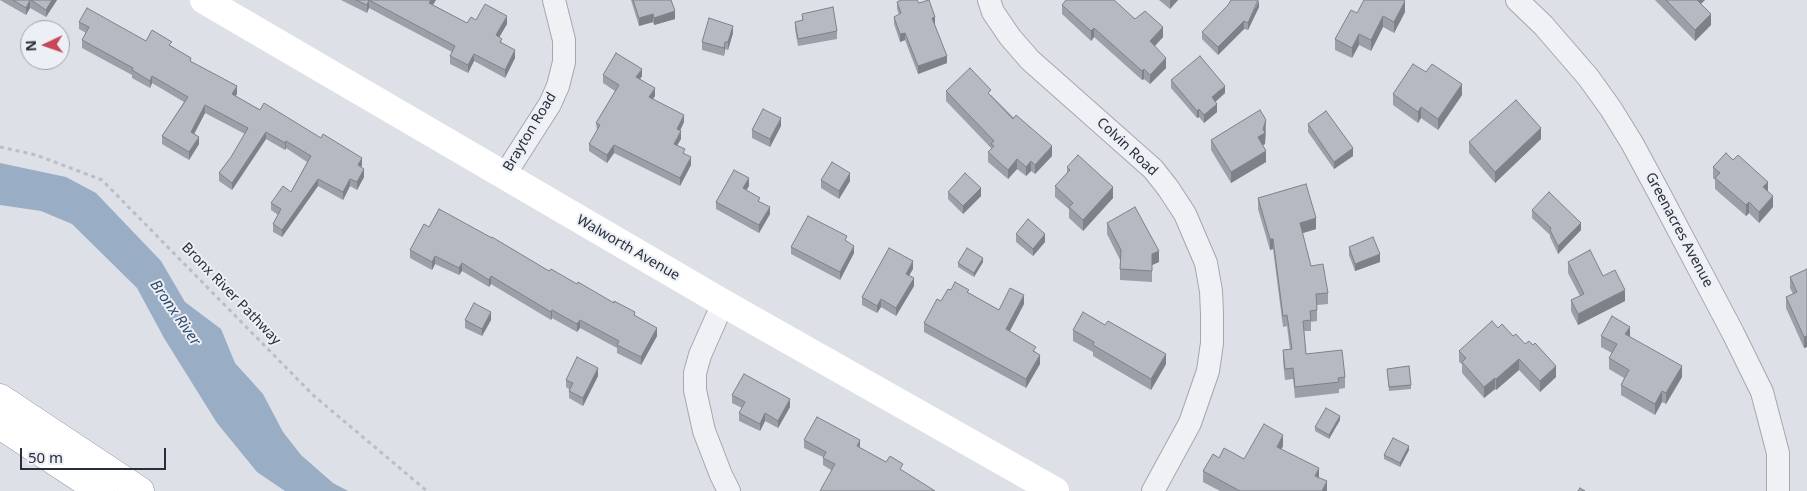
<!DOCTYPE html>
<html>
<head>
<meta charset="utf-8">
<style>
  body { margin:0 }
  #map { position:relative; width:1807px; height:491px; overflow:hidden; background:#dde0e6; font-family:"Noto Sans",sans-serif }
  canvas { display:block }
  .north { position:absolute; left:20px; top:20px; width:50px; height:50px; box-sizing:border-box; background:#eceff4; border:1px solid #9da2aa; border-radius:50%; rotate:267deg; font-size:14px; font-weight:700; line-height:20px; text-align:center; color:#272e3c }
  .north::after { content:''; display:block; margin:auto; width:18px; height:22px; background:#c74657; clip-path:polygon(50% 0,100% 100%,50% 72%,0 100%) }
  .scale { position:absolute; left:20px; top:448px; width:146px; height:22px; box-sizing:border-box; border:2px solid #272e3c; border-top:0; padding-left:6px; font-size:15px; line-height:18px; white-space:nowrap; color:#272e3c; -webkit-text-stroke:4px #eceff4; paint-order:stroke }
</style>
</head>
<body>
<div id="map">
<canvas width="1807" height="491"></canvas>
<div class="north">N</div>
<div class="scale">50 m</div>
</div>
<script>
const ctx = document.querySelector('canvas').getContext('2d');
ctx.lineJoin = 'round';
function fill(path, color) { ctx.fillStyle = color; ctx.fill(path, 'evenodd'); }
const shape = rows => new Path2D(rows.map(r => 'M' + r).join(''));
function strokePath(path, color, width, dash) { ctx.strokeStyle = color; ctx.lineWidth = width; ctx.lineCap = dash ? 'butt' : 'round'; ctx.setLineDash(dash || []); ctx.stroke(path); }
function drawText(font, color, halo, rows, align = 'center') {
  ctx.font = font + ' "Noto Sans",sans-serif'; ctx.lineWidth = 4; ctx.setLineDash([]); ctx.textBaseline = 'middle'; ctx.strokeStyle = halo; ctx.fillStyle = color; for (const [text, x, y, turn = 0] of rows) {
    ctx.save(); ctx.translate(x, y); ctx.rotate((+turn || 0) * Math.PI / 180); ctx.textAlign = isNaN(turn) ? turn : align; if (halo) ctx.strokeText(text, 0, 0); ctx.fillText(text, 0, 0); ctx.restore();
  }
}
fill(shape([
  [0,163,66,177,96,193,161,261,185,302,221,329,235,363,263,394,283,432,301,455,333,483,348,491,285,491,257,472,217,423,164,338,137,288,72,224,41,211,0,205]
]), '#99adc5');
const street = shape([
  [989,0,993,12,1010,37,1030,60,1153,169,1168,188,1185,214,1206,263,1211,291,1212,314,1212,343,1208,371,1190,423,1153,491],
  [1517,0,1543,25,1588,77,1611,109,1632,143,1659,193,1733,333,1762,392,1778,453,1778,491],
  [504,176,550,104,558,86,564,62,564,40,554,0],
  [723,303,700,355,695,373,695,390,704,431,721,475,729,491]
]);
const highway = shape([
  [0,398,140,491],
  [0,425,100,491]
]);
strokePath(street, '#a3a7b0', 24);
strokePath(highway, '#858d9c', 29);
strokePath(shape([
  [0,147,36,155,102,180,313,395,427,491]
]), '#bbbec5', 3, [4, 4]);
strokePath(street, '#eff1f5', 22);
strokePath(shape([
  [204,0,723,303,1055,491]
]), '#fff', 28);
strokePath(highway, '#fff', 28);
fill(shape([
  [0,0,57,0,46,17,30,8,26,15],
  [341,0,436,0,433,5,467,23,476,20,507,24,499,37,502,43,515,58,505,78,474,61,468,73,450,64,450,56,452,52,369,8,367,13],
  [631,0,671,0,675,19,654,25,653,22,639,26],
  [1159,0,1178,0,1170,9],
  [1655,0,1705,0,1701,4,1711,25,1695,41],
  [897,2,919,3,935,25,947,63,918,74,905,40,900,42,894,24,894,17,899,15,897,9],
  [1062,5,1135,19,1163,37,1155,46,1166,68,1150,84,1144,79,1142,80,1094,37,1091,41,1062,14],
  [1259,7,1248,30,1244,29,1218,55,1202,39,1202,32],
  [1405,12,1394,33,1383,27,1371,51,1359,45,1352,58,1335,50,1335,39,1357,13],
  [802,14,837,31,837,39,798,46,795,29,795,22,802,20],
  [79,22,146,41,172,46,191,62,237,94,235,96,362,165,361,167,364,177,357,190,350,186,343,200,318,186,282,237,273,232,273,224,278,215,271,210,271,203,291,192,307,162,286,148,285,150,266,139,232,190,219,181,219,173,231,157,245,134,205,113,194,134,199,144,189,160,162,144,162,136,184,102,152,83,150,88,132,78,132,75,82,48,82,40,86,33,79,29],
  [733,33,728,50,725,49,724,56,702,50,702,42],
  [1426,72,1462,95,1438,130,1421,118,1418,123,1393,105,1393,94],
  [603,75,642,76,640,79,655,96,653,99,684,122,680,131,681,139,677,145,685,154,691,165,680,186,614,153,607,163,589,151,589,144,597,131,596,123,615,91,603,83],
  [1171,80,1225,93,1215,102,1217,112,1204,123,1199,117,1197,118,1171,88],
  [946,91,991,95,1052,156,1035,174,1031,171,1026,176,1017,169,1008,179,988,162,988,152,991,149,991,148,946,101],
  [1308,124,1353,156,1334,169,1308,132],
  [781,126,770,147,752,138,752,130],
  [1266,131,1265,144,1263,145,1266,162,1231,183,1211,150,1211,140],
  [1541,139,1495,183,1469,153,1469,142],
  [1067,167,1113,198,1083,231,1069,218,1069,209,1055,197,1055,186,1067,173],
  [1713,167,1768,192,1773,207,1759,223,1749,213,1746,216,1715,189,1715,180,1713,178],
  [821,180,850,181,839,199,821,188],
  [749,186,746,190,760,202,770,214,759,233,716,209,716,202],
  [948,192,981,196,963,214,948,199],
  [1258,198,1316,229,1302,233,1311,266,1328,293,1328,304,1317,305,1317,321,1311,322,1311,331,1304,331,1306,354,1345,377,1345,388,1339,389,1339,393,1295,398,1293,379,1285,380,1283,361,1283,350,1290,350,1287,326,1283,327,1273,249,1270,250,1258,209],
  [1532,210,1581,230,1558,254,1550,237,1550,235,1532,218],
  [1107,223,1159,262,1152,265,1152,282,1120,280,1120,260,1107,234],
  [429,227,549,271,577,284,635,316,657,336,641,365,617,353,617,348,580,328,577,332,552,318,551,320,491,284,489,287,462,271,459,275,435,264,432,270,410,258,410,250],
  [1016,234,1045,242,1033,256,1016,242],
  [791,247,854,253,840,280,791,254],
  [1349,247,1380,262,1355,271,1349,255],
  [983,262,974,277,958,267,958,263],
  [1568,262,1603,276,1625,301,1578,325,1571,311,1571,300,1580,296,1568,273],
  [913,269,909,275,914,286,896,316,881,307,877,313,862,305,862,297],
  [1807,269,1807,347,1804,348,1786,308,1786,297,1793,294,1790,288,1790,277],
  [951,290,969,293,999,310,1024,304,1010,331,1036,352,1040,364,1026,388,924,332,924,323],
  [465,320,491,320,482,336,465,328],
  [1073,330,1166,364,1151,390,1093,356,1093,352,1073,341],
  [1513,336,1556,377,1540,392,1519,370,1496,390,1495,389,1484,398,1462,373,1462,364,1459,362,1459,351],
  [1601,336,1630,337,1682,377,1666,404,1662,402,1655,415,1621,395,1621,385,1624,378,1609,369,1609,358,1612,353,1601,347],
  [1387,369,1411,385,1411,389,1389,391],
  [598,376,583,406,569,398,569,389,566,387,566,380],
  [732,395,790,407,778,428,765,421,760,431,739,421,739,413,742,408,732,403],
  [1340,420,1329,439,1315,431,1315,427],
  [804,440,860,448,886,462,903,464,831,470,823,465,823,457,804,448],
  [1283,446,1281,450,1319,478,1327,491,1220,491,1203,482,1203,471,1219,458,1244,459],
  [1409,450,1400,467,1384,459,1384,455]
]), '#9b9fa7');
fill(shape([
  [30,0,30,8,26,15,26,8],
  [52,0,57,0,46,17,46,10],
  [369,0,369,8,367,13,367,5],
  [431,0,436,0,429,11,429,3],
  [1171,0,1178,0,1170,9,1170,1],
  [1259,0,1259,7,1248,30,1248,23],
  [1695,0,1705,0,1695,9],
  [1405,1,1405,12,1394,33,1394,22],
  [675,11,675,19,654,25,654,18],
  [653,14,653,22,639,26,639,18],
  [1711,14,1711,25,1695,41,1695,30],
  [507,16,507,24,496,43,496,35],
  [1383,16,1383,27,1371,51,1371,40],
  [935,17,935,25,932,26,932,18],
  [1244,21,1244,29,1218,55,1218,47],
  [733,26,733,33,728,50,728,42],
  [1163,27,1163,37,1150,51,1150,41],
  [1094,28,1094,37,1091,41,1091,31],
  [905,33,905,40,900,42,900,34],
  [1359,34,1359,45,1352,58,1352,48],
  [725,42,725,49,724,56,724,48],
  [515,50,515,58,505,78,505,70],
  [474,54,474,61,468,73,468,65],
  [947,56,947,63,918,74,918,66],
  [1166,58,1166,68,1150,84,1150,75],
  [642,69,642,76,636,85,636,77],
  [1144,69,1144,79,1142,80,1142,71],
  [152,76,152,83,150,88,150,81],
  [1462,84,1462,95,1438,130,1438,119],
  [237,86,237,94,232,102,232,94],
  [1225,86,1225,93,1212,105,1212,97],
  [655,88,655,96,649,105,649,97],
  [1217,104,1217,112,1204,123,1204,115],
  [205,105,205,113,191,140,191,132],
  [1421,107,1421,118,1418,123,1418,112],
  [1199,109,1199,117,1197,118,1197,111],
  [684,115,684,122,677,137,677,129],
  [781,118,781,126,770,147,770,139],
  [1266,120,1265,144,1258,148,1258,137,1263,129],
  [1541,128,1541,139,1495,183,1495,172],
  [681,131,681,139,674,151,674,144],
  [266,132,266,139,232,190,232,183],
  [199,137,199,144,189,160,189,152],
  [286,141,286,148,285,150,285,143],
  [614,145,614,153,607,163,607,155],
  [1052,146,1052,156,1035,174,1035,165],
  [1353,148,1353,156,1334,169,1334,162],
  [1266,151,1266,162,1231,183,1231,172],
  [691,157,691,165,680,186,680,178],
  [362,158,362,165,358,173,358,165],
  [1017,159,1017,169,1008,179,1008,170],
  [1031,161,1031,171,1026,176,1026,167],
  [364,169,364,177,357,190,357,182],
  [850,173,850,181,839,199,839,191],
  [749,178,749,186,743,196,743,188],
  [318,179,318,186,282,237,282,230],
  [350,179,350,186,343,200,343,192],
  [1768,182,1768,193,1763,187],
  [1113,187,1113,198,1083,231,1083,220],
  [981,188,981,196,963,214,963,206],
  [1773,196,1773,207,1759,223,1759,212],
  [1749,202,1749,213,1746,216,1746,205],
  [770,207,770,214,759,233,759,225],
  [1316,218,1316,229,1300,234,1300,223],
  [1581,223,1581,230,1558,254,1558,246],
  [1045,234,1045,242,1033,256,1033,249],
  [1270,239,1273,239,1273,249,1270,250],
  [854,246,854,253,840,280,840,272],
  [1159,251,1159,262,1152,265,1152,282,1152,254],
  [1380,254,1380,262,1355,271,1355,264],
  [435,256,435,264,432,270,432,262],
  [983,258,983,262,974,277,974,273],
  [913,261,913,269,906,281,906,274],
  [462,263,462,271,459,275,459,268],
  [491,276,491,284,489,287,489,280],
  [914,278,914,286,896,316,896,308],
  [1625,290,1625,301,1578,325,1578,314],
  [1024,295,1024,304,1006,338,1006,329],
  [881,299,881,307,877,313,877,306],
  [552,310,552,318,551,320,551,312],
  [491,312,491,320,482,336,482,329],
  [580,320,580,328,577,332,577,324],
  [1630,327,1630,337,1625,334],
  [657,328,657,336,641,365,641,357],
  [1807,336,1807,347,1804,348,1804,337],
  [1166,354,1166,364,1151,390,1151,379],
  [1040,355,1040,364,1026,388,1026,379],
  [1519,359,1519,370,1496,390,1496,379],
  [1556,366,1556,377,1540,392,1540,381],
  [1682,366,1682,377,1666,404,1666,393],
  [598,368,598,376,583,406,583,398],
  [1495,378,1495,389,1484,398,1484,387],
  [1662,391,1662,402,1655,415,1655,404],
  [790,399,790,407,778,428,778,421],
  [765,413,765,421,760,431,760,424],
  [1340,416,1340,420,1329,439,1329,435],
  [1283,435,1283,446,1277,458,1277,447],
  [860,440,860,447,857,446],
  [1409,446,1409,450,1400,467,1400,463],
  [1319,468,1319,479,1315,476],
  [1327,481,1327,491,1322,491]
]), '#7e8288');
const building = shape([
  [13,0,30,0,26,8,13,0],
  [31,0,52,0,46,10,31,0],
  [356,0,431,0,429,3,467,23,471,17,476,20,485,4,507,16,496,35,502,39,500,42,515,50,505,70,474,54,468,65,450,56,455,46,369,0,367,5,356,0],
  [633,0,671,0,675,11,654,18,653,14,639,18,633,0],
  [901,0,917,0,919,3,929,0,935,17,932,18,947,56,918,66,905,33,900,34,894,17,901,13,897,2,901,0],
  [1066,0,1114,0,1135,19,1145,11,1163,27,1150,41,1166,58,1150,75,1144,69,1142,71,1094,28,1091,31,1062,5,1066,0],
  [1231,0,1258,0,1248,23,1244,21,1218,47,1202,32,1228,5,1231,0],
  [1364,0,1403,0,1405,1,1394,22,1383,16,1371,40,1359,34,1352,48,1335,39,1351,10,1357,13,1364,0],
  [1666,0,1697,0,1711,14,1695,30,1666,0],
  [833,7,837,31,798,39,795,22,803,20,802,14,833,7],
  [87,8,146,41,152,30,172,42,169,45,191,58,190,61,237,86,232,94,260,110,264,103,321,138,323,134,362,158,358,165,364,169,357,182,350,179,343,192,318,179,282,230,273,224,281,209,271,203,283,186,291,192,311,156,286,141,285,143,266,132,232,183,219,173,231,157,248,128,205,105,191,132,199,137,189,152,162,136,188,97,152,76,150,81,132,70,133,68,82,40,89,27,79,22,87,8],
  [709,18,733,26,728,42,725,42,724,48,702,42,709,18],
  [616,53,642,69,636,77,655,88,649,97,684,115,677,129,681,131,674,144,685,149,683,153,691,157,680,178,614,145,607,155,589,144,600,125,596,123,619,85,603,75,616,53],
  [1200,56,1225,86,1212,97,1217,104,1204,115,1199,109,1197,111,1171,80,1200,56],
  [1413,64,1426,72,1432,64,1462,84,1438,119,1421,107,1418,112,1393,94,1413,64],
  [970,68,991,90,988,93,1013,119,1016,115,1052,146,1035,165,1031,161,1026,167,1017,159,1008,170,988,152,994,146,991,144,994,141,946,91,970,68],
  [1516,100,1541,128,1495,172,1469,142,1516,100],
  [763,109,781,118,770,139,752,130,763,109],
  [1260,110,1266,120,1263,129,1265,133,1258,137,1266,151,1231,172,1211,140,1260,110],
  [1326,111,1353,148,1334,162,1308,124,1326,111],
  [1726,153,1733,160,1738,155,1768,182,1763,187,1773,196,1759,212,1749,202,1746,205,1715,178,1720,173,1713,167,1726,153],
  [1078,155,1113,187,1083,220,1069,207,1073,203,1055,186,1070,170,1067,167,1078,155],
  [832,162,850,173,839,191,821,180,832,162],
  [734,170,749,178,743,188,760,198,758,201,770,207,759,225,716,202,734,170],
  [965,173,981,188,963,206,948,192,965,173],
  [1306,184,1316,218,1300,223,1311,266,1323,264,1328,293,1316,294,1317,310,1310,311,1311,320,1303,321,1306,354,1342,350,1345,377,1338,378,1339,382,1295,387,1293,368,1285,369,1283,350,1292,349,1287,315,1283,316,1273,239,1270,239,1258,198,1306,184],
  [1549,192,1581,223,1558,246,1550,230,1551,228,1532,210,1549,192],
  [1135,207,1159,251,1152,254,1152,271,1120,269,1121,250,1107,223,1135,207],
  [439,209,492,238,492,237,549,271,551,269,577,284,578,282,614,303,614,301,635,312,634,315,657,328,641,357,617,345,619,341,580,320,577,324,552,310,551,312,491,276,489,280,462,263,459,268,435,256,432,262,410,250,424,224,429,227,439,209],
  [808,216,847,236,845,240,854,246,840,272,791,247,808,216],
  [1028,219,1045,234,1033,249,1016,234,1028,219],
  [1373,237,1380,254,1355,264,1349,247,1373,237],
  [889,248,913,261,906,274,914,278,896,308,881,299,877,306,862,297,889,248],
  [967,248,983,258,974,273,958,263,967,248],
  [1590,250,1603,276,1615,270,1625,290,1578,314,1571,300,1584,294,1568,262,1590,250],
  [1807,269,1807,336,1804,337,1786,297,1797,292,1790,277,1807,269],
  [955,282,969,290,967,292,999,310,1010,288,1024,295,1006,329,1036,347,1033,351,1040,355,1026,379,924,323,937,299,941,301,948,289,951,290,955,282],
  [474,303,491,312,482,329,465,320,474,303],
  [1083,312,1105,325,1108,321,1166,354,1151,379,1093,345,1094,342,1073,330,1083,312],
  [1612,316,1630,327,1625,334,1682,366,1666,393,1662,391,1655,404,1621,385,1629,370,1609,358,1617,344,1601,336,1612,316],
  [1492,321,1498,328,1502,324,1513,336,1516,334,1525,344,1529,341,1533,345,1535,343,1556,366,1540,381,1519,359,1496,379,1495,378,1484,387,1462,362,1466,358,1459,351,1492,321],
  [577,357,598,368,583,398,569,391,573,383,566,380,577,357],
  [1409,366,1411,385,1389,387,1387,369,1409,366],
  [744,374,790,399,778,421,765,413,760,424,739,413,745,402,732,395,744,374],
  [1326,408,1340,416,1329,435,1315,427,1326,408],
  [817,417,860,440,857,446,886,462,890,456,903,464,900,469,935,491,820,491,835,464,823,458,826,452,804,440,817,417],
  [1264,424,1283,435,1277,447,1319,468,1315,476,1327,481,1322,491,1240,491,1203,471,1213,454,1219,458,1224,448,1244,459,1264,424],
  [1393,438,1409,446,1400,463,1384,455,1393,438],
  [1580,488,1585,491,1578,491,1580,488]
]);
fill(building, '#b4b9c2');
strokePath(building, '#7e8288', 1);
drawText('14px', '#272e3c', '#eceff4', [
  ["Brayton Road",530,132,-59],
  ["Colvin Road",1127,147,43],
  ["Greenacres Avenue",1679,230,62],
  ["Walworth Avenue",628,248,30],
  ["Bronx River Pathway",231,294,46]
]);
drawText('italic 15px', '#334c6d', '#eceff4', [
  ["Bronx River",175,313,55]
]);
</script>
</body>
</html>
